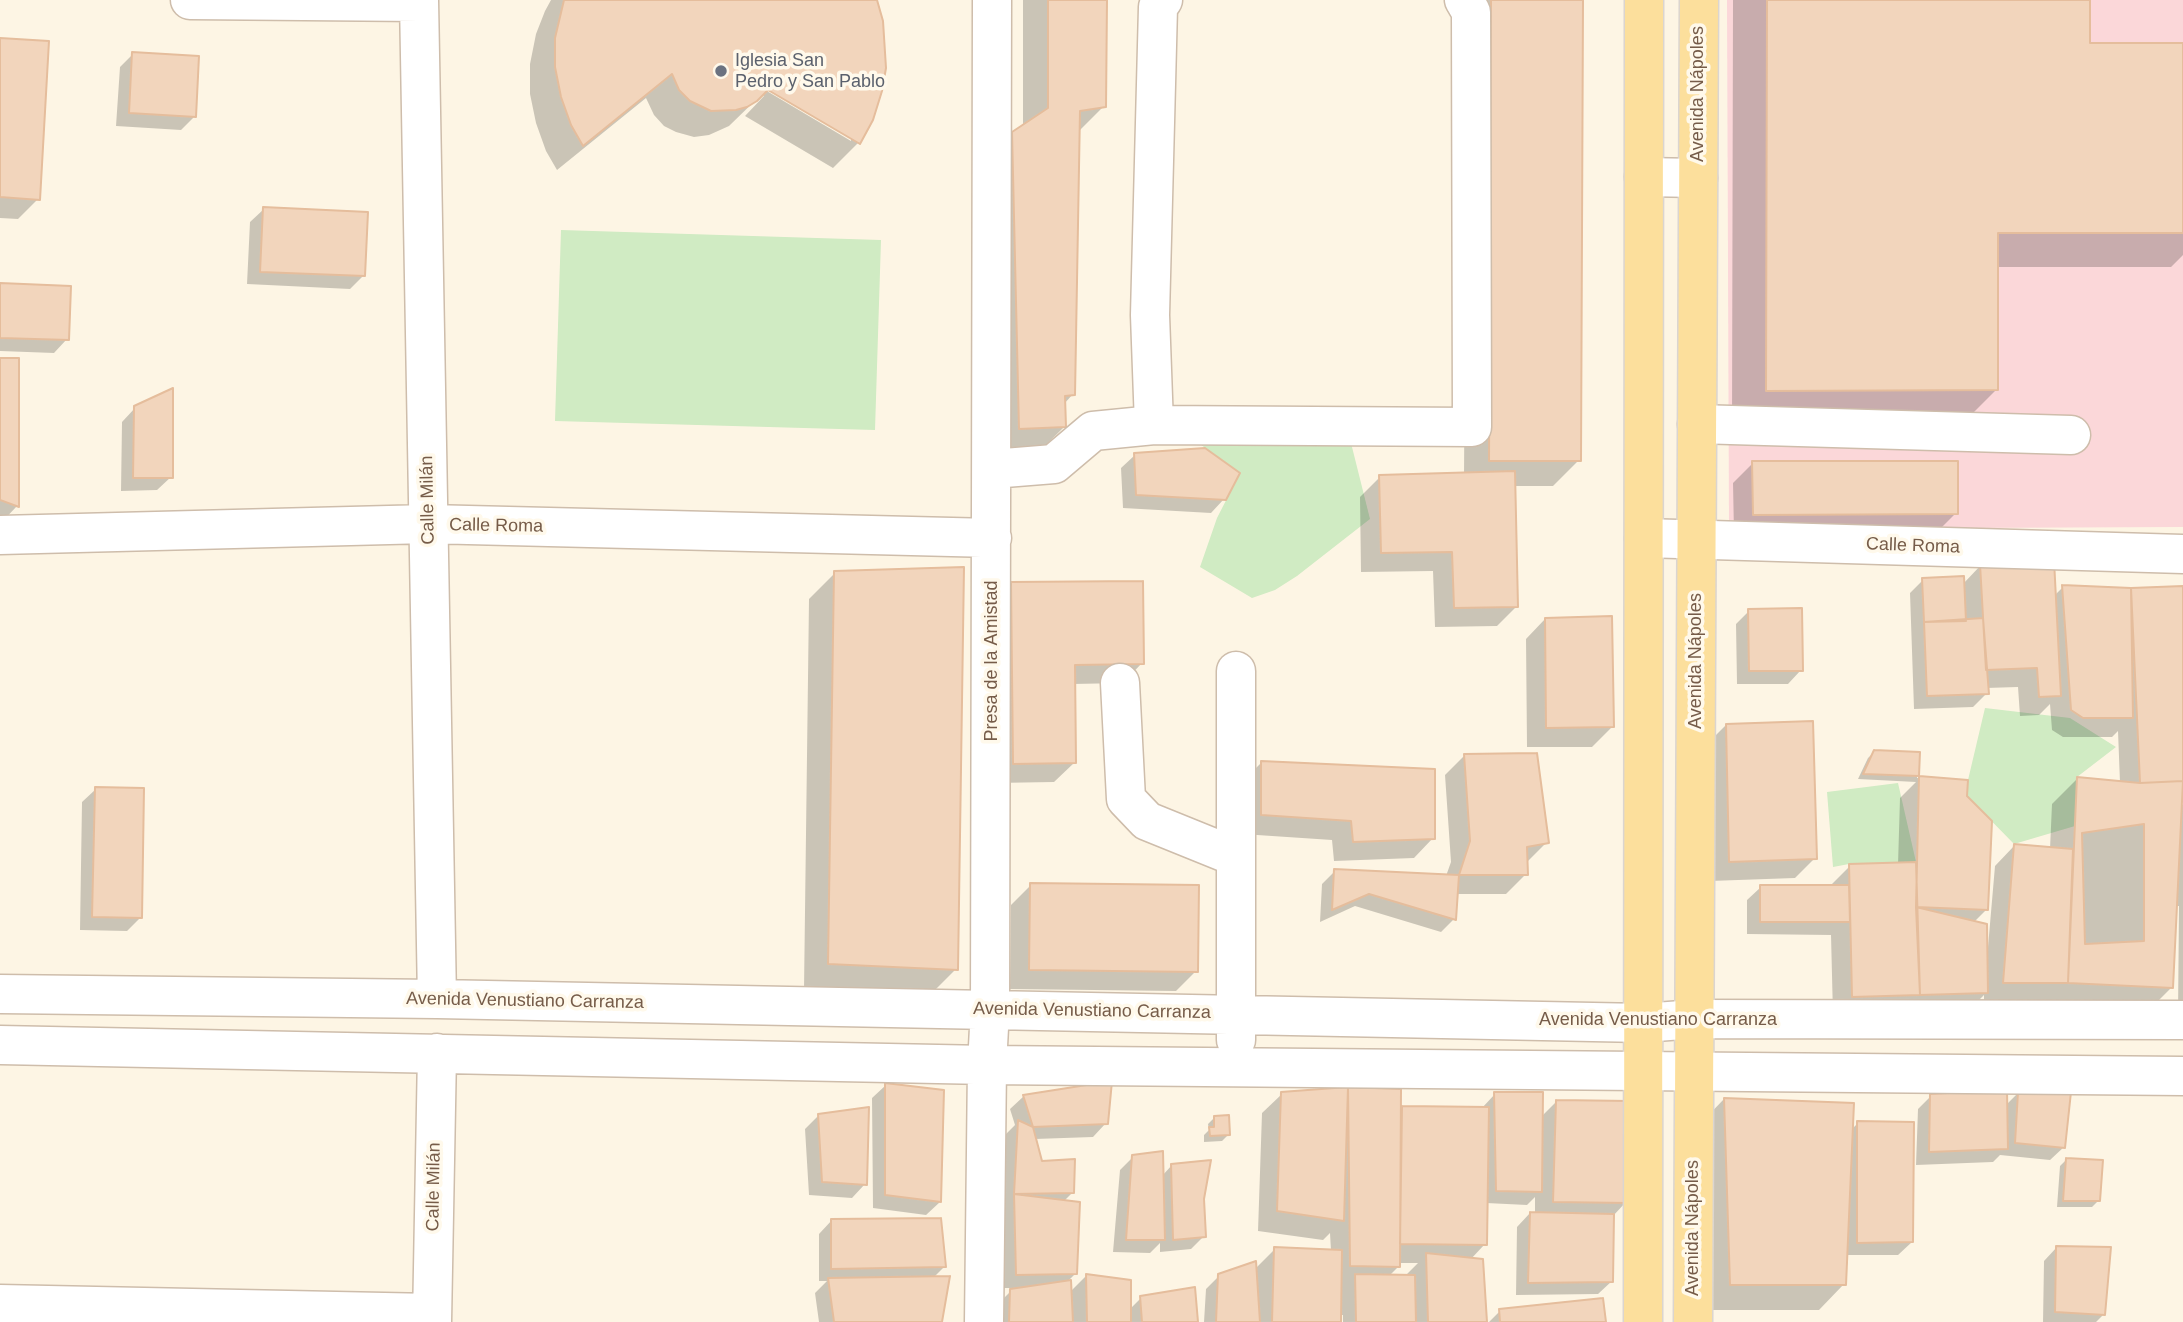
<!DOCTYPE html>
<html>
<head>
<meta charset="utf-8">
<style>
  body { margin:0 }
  canvas { display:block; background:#fdf5e4 }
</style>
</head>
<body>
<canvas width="2183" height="1322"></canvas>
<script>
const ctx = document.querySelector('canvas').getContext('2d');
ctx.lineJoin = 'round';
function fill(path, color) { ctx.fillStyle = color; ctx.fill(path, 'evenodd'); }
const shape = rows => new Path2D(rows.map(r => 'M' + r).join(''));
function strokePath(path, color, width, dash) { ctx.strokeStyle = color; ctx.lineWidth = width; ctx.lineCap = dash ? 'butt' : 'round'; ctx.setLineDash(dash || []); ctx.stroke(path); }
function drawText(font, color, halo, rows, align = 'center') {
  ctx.font = font + ' Arial,sans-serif'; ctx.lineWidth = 7; ctx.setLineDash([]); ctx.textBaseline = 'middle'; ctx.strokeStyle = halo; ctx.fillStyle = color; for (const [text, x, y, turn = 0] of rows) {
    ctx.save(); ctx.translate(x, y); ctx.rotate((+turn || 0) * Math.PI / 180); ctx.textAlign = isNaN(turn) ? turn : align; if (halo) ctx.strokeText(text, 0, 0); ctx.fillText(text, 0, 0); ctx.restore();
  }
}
fill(shape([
  [1727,0,2183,0,2183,527,1729,529]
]), '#fbd7d9');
fill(shape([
  [561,230,881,240,875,430,555,421],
  [1179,429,1351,443,1370,519,1297,576,1275,590,1252,598,1200,567,1217,518,1240,473],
  [1985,708,2070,718,2116,747,2077,777,2075,826,2014,844,1967,796,1968,780],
  [1898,783,1916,862,1849,864,1833,867,1827,792]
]), '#d0ebc3');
fill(shape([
  [551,0,876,0,858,143,833,168,745,116,764,96,762,94,729,126,709,135,694,137,676,132,664,126,654,115,646,98,557,170,546,151,536,123,530,94,530,64,536,34,545,11],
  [762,84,851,137,851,141,760,87],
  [1023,0,1105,0,1104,106,1078,132,1073,394,1064,404,1064,427,1039,452,994,454,987,159,1013,133,1023,127],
  [1467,0,1582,0,1579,460,1553,486,1514,486,1517,606,1497,626,1435,627,1433,571,1361,572,1360,497,1380,477,1464,475],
  [1733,0,2088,0,2088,45,2183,44,2183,255,2171,267,1996,267,1996,390,1962,424,1732,425],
  [0,40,38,199,18,219,0,218],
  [133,54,194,117,181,130,116,126,120,67],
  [264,209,363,276,350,289,247,284,250,222],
  [0,285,67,339,54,353,0,351],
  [0,360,17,506,0,524],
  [135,408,171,477,157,490,121,491,122,422],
  [1135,455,1224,499,1211,513,1123,508,1121,468],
  [1753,463,1956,513,1936,533,1734,534,1733,483],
  [1981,565,2054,596,2063,587,2131,590,2183,588,2183,799,2180,800,2180,807,2183,804,2183,1013,2178,1014,2179,906,2175,906,2172,987,2146,1013,1984,1002,1984,995,1973,1006,1833,1016,1831,935,1747,934,1747,900,1761,887,1830,886,1850,866,1898,865,1900,798,1916,782,1858,779,1868,758,1875,751,1918,753,1917,778,1966,781,1965,796,1986,910,1973,923,1985,947,1988,947,1995,866,2014,846,2050,849,2052,804,2077,779,2120,783,2118,731,2112,737,2063,737,2052,730,2050,704,2039,715,2020,716,2018,687,1986,688,1987,693,1973,707,1914,709,1910,593,1923,580,1963,584],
  [835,573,956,969,930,995,804,989,809,599],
  [1012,584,1142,663,1123,683,1073,684,1074,763,1054,782,994,783,992,604],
  [1749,611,1801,670,1788,684,1737,684,1736,624],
  [1545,619,1612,727,1592,747,1527,747,1526,639],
  [1726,725,1815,858,1795,878,1710,881,1706,745],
  [1464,756,1547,842,1527,862,1526,874,1506,894,1456,894,1454,919,1441,932,1355,906,1320,922,1322,884,1335,871,1446,876,1451,862,1445,775],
  [1261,763,1433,838,1414,858,1334,861,1332,840,1242,834,1241,783],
  [96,789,140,918,127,931,80,930,82,802],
  [1031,885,1196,971,1176,991,1010,989,1011,905],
  [886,1085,940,1202,926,1215,873,1208,872,1098],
  [1348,1089,1399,1091,1401,1107,1481,1109,1495,1094,1541,1117,1557,1101,1626,1202,1613,1216,1612,1281,1598,1294,1516,1295,1517,1227,1530,1213,1535,1214,1535,1197,1527,1205,1486,1203,1485,1244,1470,1260,1485,1322,1343,1322,1343,1315,1340,1315,1340,1322,1204,1322,1206,1289,1219,1276,1255,1269,1275,1249,1331,1251,1330,1233,1323,1240,1258,1231,1262,1113,1282,1094],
  [1398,1263,1418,1263,1407,1274,1407,1277,1389,1276,1398,1267],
  [2018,1093,2064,1147,2050,1160,2000,1155,1993,1162,1916,1165,1918,1109,1931,1096,2005,1106],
  [1024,1096,1106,1123,1093,1137,1035,1139,1041,1163,1073,1192,1063,1202,1075,1274,1069,1280,1070,1292,1086,1276,1129,1310,1141,1298,1196,1322,997,1322,998,1304,1014,1288,1003,1288,1005,1135,1015,1125,1010,1109],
  [1724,1099,1851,1130,1858,1123,1912,1242,1898,1255,1846,1255,1844,1284,1819,1310,1705,1310,1699,1125],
  [818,1116,865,1184,852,1198,809,1195,805,1129],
  [1215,1117,1228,1135,1222,1141,1204,1142,1204,1135,1209,1130,1208,1124],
  [1133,1157,1162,1176,1172,1165,1202,1199,1204,1236,1191,1249,1160,1252,1160,1243,1150,1253,1113,1252,1120,1170],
  [2066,1160,2098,1201,2092,1207,2057,1207,2060,1166],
  [832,1220,944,1267,933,1278,940,1322,819,1322,815,1293,827,1281,819,1281,819,1234],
  [2057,1247,2103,1315,2096,1322,2043,1322,2044,1261],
  [1500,1311,1604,1322,1489,1322]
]), '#0003');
const building = shape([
  [564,0,877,0,883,21,886,68,882,91,873,120,860,144,768,90,757,101,747,107,736,110,711,111,690,101,679,90,672,74,583,146,571,125,561,97,555,67,555,38,564,0],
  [1048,0,1107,0,1106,107,1080,111,1075,395,1065,396,1066,427,1019,429,1012,132,1048,108,1048,0],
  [1491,0,1583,0,1581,461,1489,461,1491,0],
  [1767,0,2090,0,2090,43,2183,43,2183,233,1998,233,1998,390,1766,391,1767,0],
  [0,38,49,41,40,200,0,197,0,38],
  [132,52,199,56,196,117,129,113,132,52],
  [263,207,368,212,365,276,260,272,263,207],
  [0,283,71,286,69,340,0,338,0,283],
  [0,358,19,358,19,507,0,500,0,358],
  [173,388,173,478,133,478,134,406,173,388],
  [1205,448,1240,473,1226,500,1136,495,1134,453,1205,448],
  [1752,461,1958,461,1958,514,1753,515,1752,461],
  [1515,471,1518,607,1454,608,1452,552,1381,553,1379,475,1515,471],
  [2054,560,2061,696,2039,697,2037,668,1986,670,1980,564,2054,560],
  [964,567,958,970,828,964,834,571,964,567],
  [1964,576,1966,621,1924,622,1922,578,1964,576],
  [1143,581,1144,664,1075,665,1076,763,1013,764,1011,582,1143,581],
  [2062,585,2131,588,2133,718,2083,718,2071,710,2062,585],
  [2183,586,2183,781,2140,783,2131,588,2183,586],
  [1802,608,1803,671,1749,671,1748,609,1802,608],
  [1612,616,1614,727,1546,728,1545,618,1612,616],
  [1983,618,1989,694,1927,696,1924,622,1983,618],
  [1813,721,1817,859,1729,862,1726,724,1813,721],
  [1874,750,1920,752,1919,776,1863,774,1874,750],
  [1537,753,1549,843,1527,847,1528,875,1459,875,1470,841,1464,754,1537,753],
  [1261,761,1435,769,1435,839,1353,842,1351,821,1261,815,1261,761],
  [1919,776,1968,780,1967,796,1992,821,1988,910,1916,907,1919,776],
  [2077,777,2140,783,2183,781,2173,988,2068,983,2077,777],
  [95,787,144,788,142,918,92,917,95,787],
  [2144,824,2144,941,2085,944,2082,833,2144,824],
  [2014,844,2073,849,2068,983,2003,983,2014,844],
  [1916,862,1920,995,1852,997,1849,864,1916,862],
  [1334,869,1459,875,1456,920,1369,894,1332,910,1334,869],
  [1030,883,1199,885,1198,972,1029,970,1030,883],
  [1760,885,1849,885,1850,922,1760,922,1760,885],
  [1916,907,1987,924,1988,993,1920,995,1916,907],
  [1112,1081,1108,1124,1033,1127,1023,1095,1112,1081],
  [885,1083,944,1090,941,1202,885,1195,885,1083],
  [1348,1087,1344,1221,1277,1211,1281,1092,1348,1087],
  [1348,1087,1401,1089,1400,1267,1350,1266,1348,1087],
  [2007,1090,2008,1149,1929,1152,1930,1094,2007,1090],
  [1494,1092,1543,1092,1542,1192,1496,1191,1494,1092],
  [2018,1092,2071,1092,2065,1148,2015,1143,2018,1092],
  [1724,1098,1854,1103,1846,1285,1730,1285,1724,1098],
  [1556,1100,1630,1101,1628,1203,1553,1202,1556,1100],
  [1402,1106,1489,1107,1487,1245,1400,1244,1402,1106],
  [869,1107,867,1185,822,1182,818,1114,869,1107],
  [1229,1115,1230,1135,1210,1136,1209,1127,1214,1127,1214,1116,1229,1115],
  [1018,1120,1033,1127,1042,1161,1075,1159,1074,1193,1014,1194,1018,1120],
  [1857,1121,1914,1122,1913,1242,1857,1243,1857,1121],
  [1163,1151,1165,1240,1126,1240,1132,1155,1163,1151],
  [2066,1158,2103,1160,2100,1201,2063,1201,2066,1158],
  [1211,1160,1204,1199,1206,1237,1173,1240,1171,1164,1211,1160],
  [1014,1194,1080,1202,1077,1274,1016,1275,1014,1194],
  [1530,1212,1614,1214,1613,1282,1528,1283,1530,1212],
  [941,1218,946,1267,831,1269,831,1219,941,1218],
  [2056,1246,2111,1247,2105,1315,2055,1312,2056,1246],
  [1274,1247,1342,1250,1341,1322,1272,1322,1274,1247],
  [1426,1253,1483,1259,1487,1322,1428,1322,1426,1253],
  [1256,1261,1260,1322,1216,1322,1218,1274,1256,1261],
  [1086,1274,1131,1280,1131,1322,1087,1322,1086,1274],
  [1355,1274,1415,1275,1416,1322,1356,1322,1355,1274],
  [950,1276,942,1322,834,1322,828,1278,950,1276],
  [1071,1280,1073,1322,1009,1322,1010,1289,1071,1280],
  [1195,1287,1198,1322,1142,1322,1140,1296,1195,1287],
  [1603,1298,1606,1322,1500,1322,1499,1309,1603,1298]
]);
fill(building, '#f2d5bc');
strokePath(building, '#e5bd9c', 2);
const minor = shape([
  [190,0,419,2],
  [419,0,437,999],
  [1644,177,1698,178],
  [1697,424,2071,435],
  [1154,425,1150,315,1158,7,1163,0],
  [992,469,1054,464,1093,431,1154,425,1472,427,1471,12,1464,0],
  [0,535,428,524,992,538],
  [1644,538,2183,554],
  [1236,671,1236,1040],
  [1120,683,1126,799,1147,821,1236,857],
  [0,994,437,999,1643,1023,1695,1019,2183,1020],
  [0,1045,987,1065,2183,1076],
  [0,1304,432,1313],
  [432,1322,437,1053],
  [984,1322,987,1065,990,1009,992,0]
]);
const major = shape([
  [1643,1322,1644,0],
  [1693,1322,1699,0]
]);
strokePath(minor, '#cebdab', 41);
strokePath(major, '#dbd5d0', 41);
strokePath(minor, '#fff', 38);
strokePath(major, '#fcdf9c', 38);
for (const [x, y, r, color] of [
  [721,71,7,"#6b7280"]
]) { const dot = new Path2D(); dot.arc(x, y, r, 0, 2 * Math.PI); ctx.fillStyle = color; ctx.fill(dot); strokePath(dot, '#fff9eb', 2.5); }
drawText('18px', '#5b616d', '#fff9eb', [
  ["Iglesia San",735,61],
  ["Pedro y San Pablo",735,82]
], 'left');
drawText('18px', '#765c49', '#fff9eb', [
  ["Avenida Nápoles",1698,94,-90],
  ["Calle Milán",428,500,-91],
  ["Calle Roma",496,526,1],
  ["Calle Roma",1913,546,2],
  ["Presa de la Amistad",992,661,-90],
  ["Avenida Nápoles",1696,661,-90],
  ["Avenida Venustiano Carranza",525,1001,1],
  ["Avenida Venustiano Carranza",1092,1011,1],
  ["Avenida Venustiano Carranza",1658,1020],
  ["Calle Milán",434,1187,-89],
  ["Avenida Nápoles",1693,1228,-90]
]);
</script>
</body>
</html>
